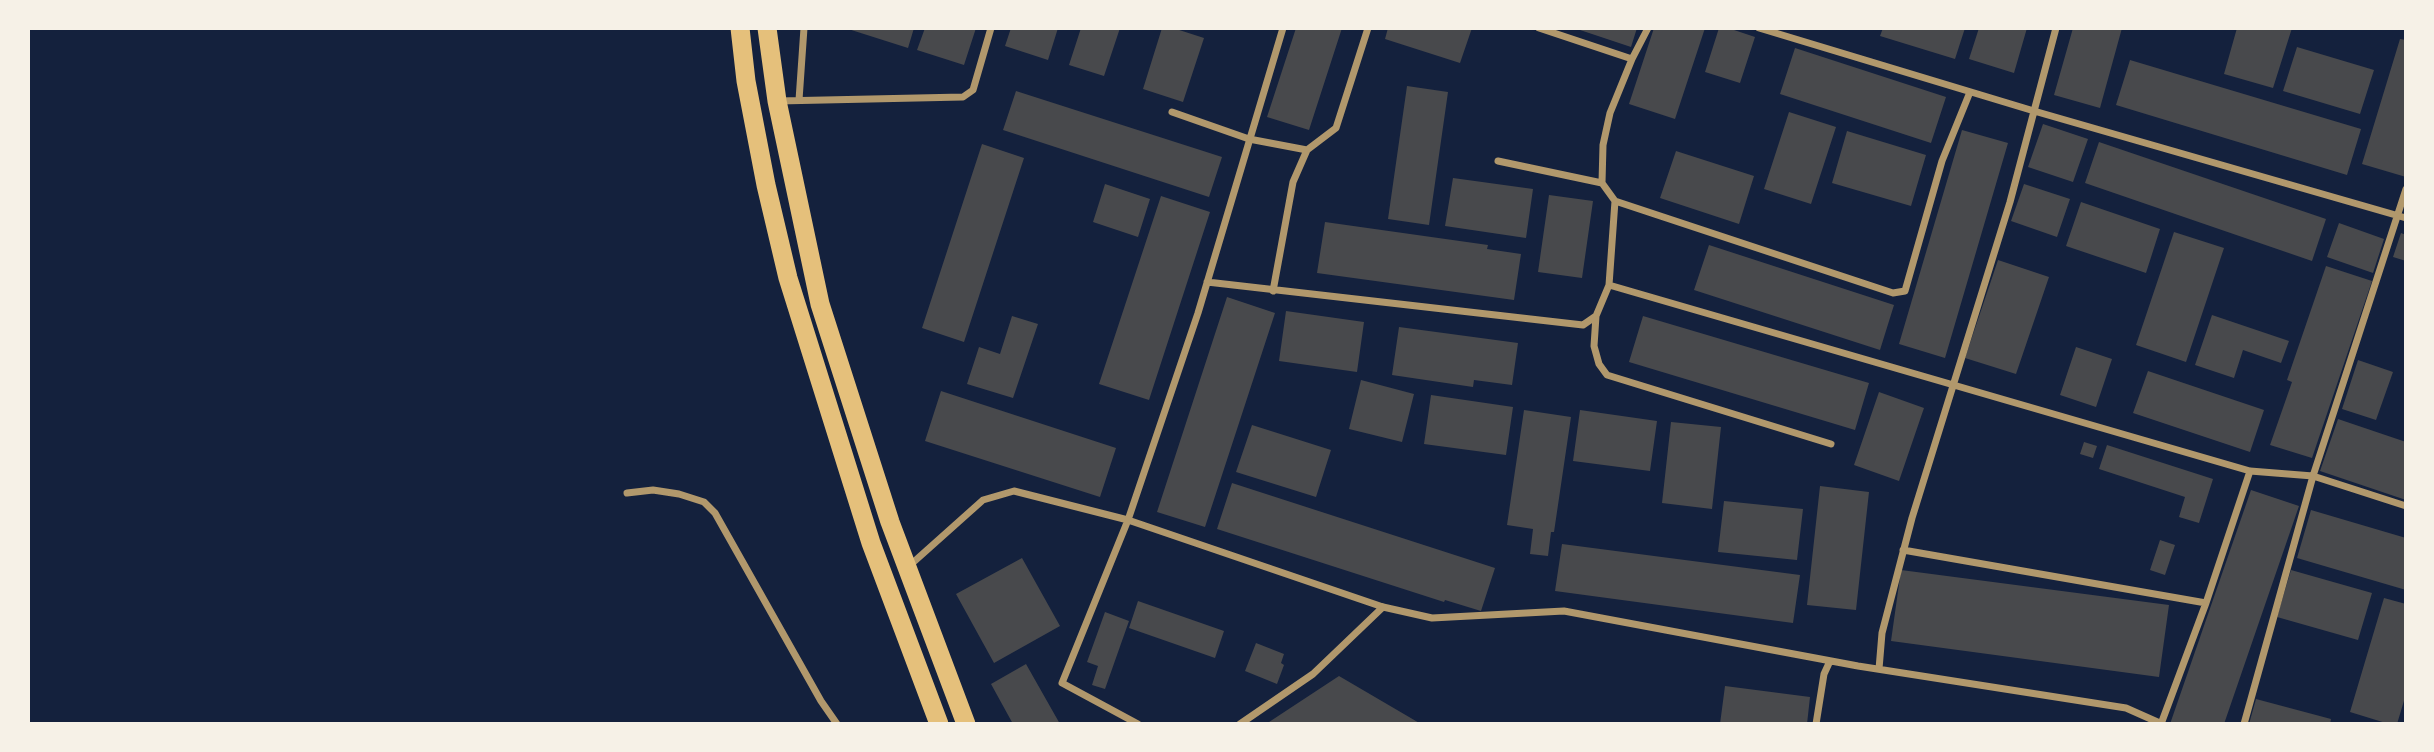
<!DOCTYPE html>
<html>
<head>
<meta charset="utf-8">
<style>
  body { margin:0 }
  #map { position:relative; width:2434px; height:752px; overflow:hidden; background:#14213d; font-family:Commissioner,sans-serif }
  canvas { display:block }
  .frame { position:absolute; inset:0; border:30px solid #f6f1e7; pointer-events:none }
</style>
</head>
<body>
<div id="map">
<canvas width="2434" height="752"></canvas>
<div class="frame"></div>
</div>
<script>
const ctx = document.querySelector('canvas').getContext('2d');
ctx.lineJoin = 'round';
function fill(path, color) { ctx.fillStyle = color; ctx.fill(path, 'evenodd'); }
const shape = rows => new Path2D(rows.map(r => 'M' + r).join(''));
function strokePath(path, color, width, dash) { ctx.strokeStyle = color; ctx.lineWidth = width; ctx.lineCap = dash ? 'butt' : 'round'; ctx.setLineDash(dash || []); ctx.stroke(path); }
fill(shape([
  [845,28,914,28,908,48],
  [925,28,976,28,964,65,917,50],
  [1011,28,1058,28,1048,60,1005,46],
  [1081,28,1120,28,1104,76,1069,65],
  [1162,28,1173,28,1204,38,1183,102,1143,89],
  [1296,28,1342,28,1309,130,1267,117],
  [1388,28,1472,28,1460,63,1385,39],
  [1574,28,1637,28,1631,47],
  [1654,28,1705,28,1675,119,1629,104],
  [1719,28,1728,28,1755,37,1740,83,1705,72],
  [1883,28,1965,28,1955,59,1880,36],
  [1979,28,2027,28,2014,73,1969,59],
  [2073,28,2122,28,2100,108,2054,95],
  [2237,28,2292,28,2273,88,2224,74],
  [2400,39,2406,40,2406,177,2362,164],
  [2297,47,2374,70,2360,114,2283,91],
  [1795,48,1946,97,1931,143,1780,94],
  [2130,60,2361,129,2347,175,2116,105],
  [1407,86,1448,92,1429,225,1388,219],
  [1016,91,1222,157,1209,197,1003,130],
  [1789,112,1836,127,1811,204,1764,189],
  [2043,124,2088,139,2073,182,2028,167],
  [1962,130,2008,143,1945,358,1899,344],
  [1847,131,1926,155,1911,206,1832,183],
  [2099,142,2326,219,2312,261,2085,183],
  [982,144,1024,158,964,342,922,328],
  [1676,151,1754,176,1739,224,1660,198],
  [1453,178,1533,189,1526,238,1445,226],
  [1105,184,1150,199,1138,237,1093,222],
  [2024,184,2070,199,2057,237,2011,221],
  [1549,195,1593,201,1582,278,1538,272],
  [1161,196,1210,212,1149,400,1099,384],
  [2081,202,2160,229,2146,273,2066,246],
  [1325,222,1488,245,1487,249,1521,254,1514,300,1317,273],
  [2339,223,2384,239,2373,273,2327,257],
  [2174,232,2224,248,2186,362,2136,345],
  [2401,233,2406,235,2406,261,2393,257],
  [1709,245,1894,305,1880,350,1694,290],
  [1998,260,2049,277,2016,374,1965,358],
  [2326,266,2372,281,2312,458,2270,445,2292,382,2287,380],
  [1227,297,1275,313,1205,527,1157,512],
  [1286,311,1364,322,1357,372,1279,361],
  [2212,315,2289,341,2281,363,2243,350,2234,378,2195,365],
  [1012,316,1038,324,1013,398,967,384,979,347,1000,354],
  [1643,316,1869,383,1855,430,1629,362],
  [1399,327,1518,343,1512,385,1474,380,1473,387,1392,375],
  [2076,347,2112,359,2096,407,2060,395],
  [2358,360,2393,372,2376,420,2342,409],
  [2148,371,2264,410,2250,452,2133,413],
  [1361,380,1414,394,1402,442,1349,429],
  [941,391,1116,448,1100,497,925,441],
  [1879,392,1924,408,1899,481,1854,465],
  [1431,395,1513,407,1506,455,1424,444],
  [1524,410,1571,417,1554,532,1551,532,1548,556,1530,554,1533,529,1507,525],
  [1580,410,1657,421,1650,471,1573,461],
  [2338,419,2406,442,2406,500,2320,471],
  [1671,422,1721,427,1712,509,1662,503],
  [1252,425,1331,450,1316,497,1236,472],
  [2084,442,2097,446,2093,458,2080,454],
  [2107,445,2213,479,2199,523,2179,517,2185,497,2099,469],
  [1232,483,1495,568,1481,611,1445,600,1444,602,1217,529],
  [1820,486,1869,492,1856,610,1807,605],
  [2251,490,2299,506,2224,724,2170,724],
  [1724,501,1803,509,1797,560,1718,552],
  [2311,510,2406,538,2406,590,2297,558],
  [2160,540,2175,545,2165,575,2150,570],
  [1562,544,1800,575,1793,623,1555,591],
  [1022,558,1060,626,994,663,956,594],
  [1901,570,2169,605,2159,677,1891,641],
  [2291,570,2372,593,2358,640,2277,617],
  [2384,598,2406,604,2406,694,2397,724,2389,724,2350,712],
  [1138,601,1224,631,1215,658,1129,628],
  [1105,612,1129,621,1105,689,1092,685,1098,666,1087,662],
  [1256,643,1284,654,1281,663,1284,665,1277,684,1245,671],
  [1026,664,1060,724,1013,724,991,684],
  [1339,676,1421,724,1266,724],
  [1725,686,1810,697,1807,724,1720,724],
  [2256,699,2331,719,2330,724,2249,724]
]), '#48494c');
strokePath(shape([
  [1539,28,1632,59],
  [1648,28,1632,59,1610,113,1603,145,1602,183,1615,201,1609,285,2250,471,2313,476,2406,506],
  [1759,28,2034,111,2406,218],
  [799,100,804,28],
  [778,101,963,97,973,90,991,28],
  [1172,112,1249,139,1307,150],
  [1498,161,1602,183],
  [1615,201,1893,293,1905,291,1942,161,1970,92],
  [1207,282,1583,325,1596,316,1609,285],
  [1273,291,1293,182,1307,150,1336,128,1368,28],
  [1596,316,1594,346,1599,364,1607,375,1831,444],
  [627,493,653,490,679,494,704,502,715,513,821,701,837,724],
  [1903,550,2206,603],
  [908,567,983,500,1014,491,1128,520,1198,313,1283,28],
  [1879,669,1882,633,1912,518,2010,202,2056,28],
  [1138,724,1062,683,1128,520,1383,607,1432,618,1564,611,1858,666,2126,708,2162,724],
  [1240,724,1313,674,1383,607],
  [1816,724,1824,674,1830,661],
  [2161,724,2206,603,2250,471],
  [2244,724,2313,476,2406,189]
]), '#b1986c', 7);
strokePath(shape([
  [740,28,746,81,766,185,788,278,871,543,939,724],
  [767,28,777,101,820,304,890,522,966,724]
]), '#e5c07b', 19);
</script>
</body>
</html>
